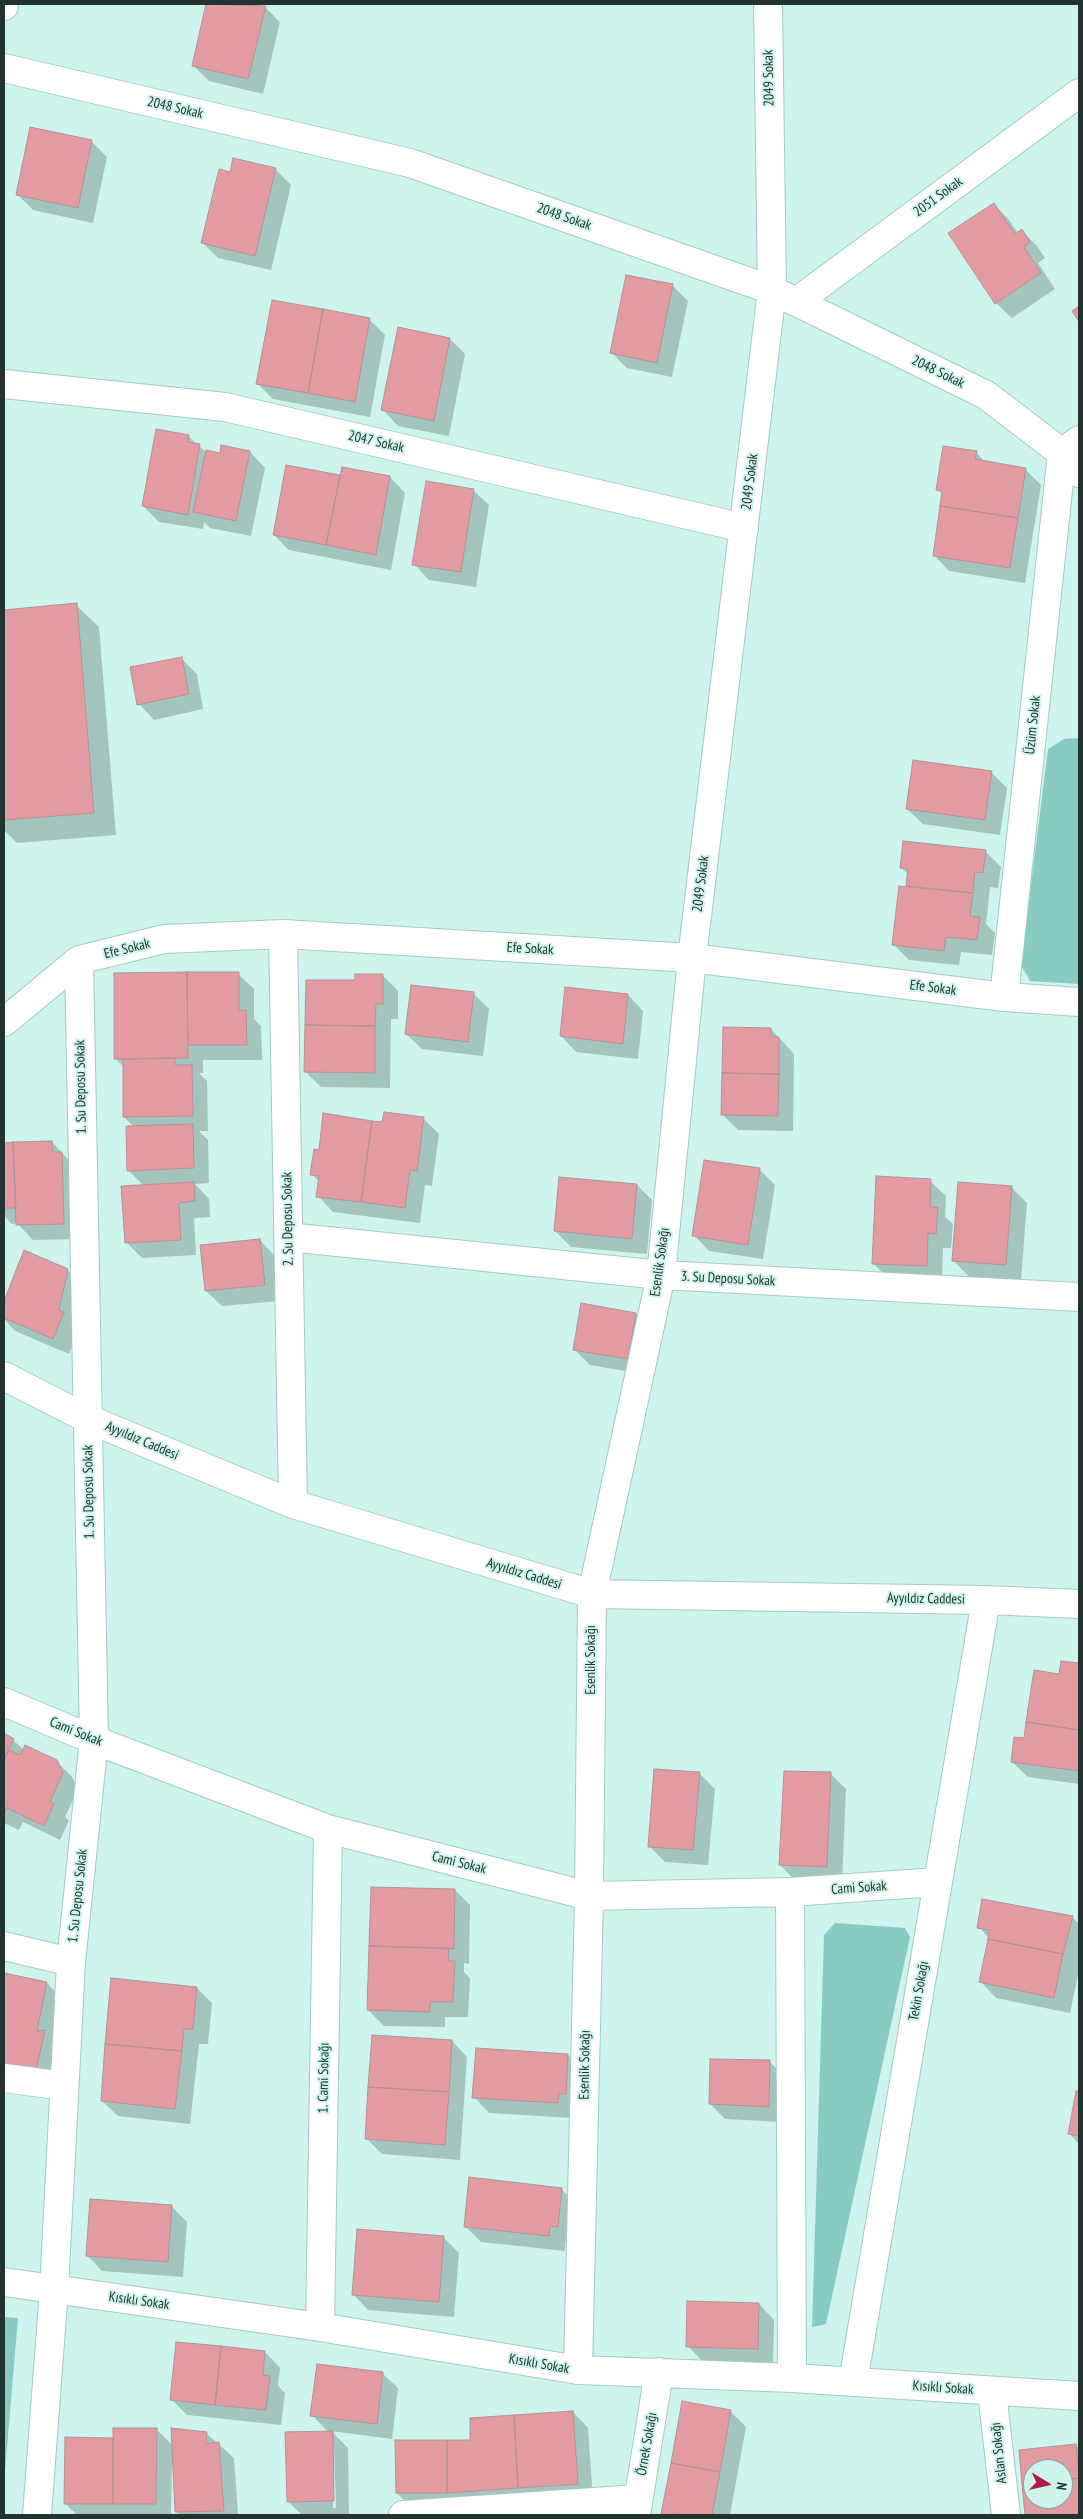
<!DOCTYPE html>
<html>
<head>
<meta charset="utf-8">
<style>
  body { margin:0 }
  #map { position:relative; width:1083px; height:2519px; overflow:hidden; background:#cdf5ee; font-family:"PT Sans Narrow",sans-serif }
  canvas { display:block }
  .frame { position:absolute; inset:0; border:5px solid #233330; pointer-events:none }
  .north { position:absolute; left:1023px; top:2459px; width:50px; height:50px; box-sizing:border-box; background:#cdf5ee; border:1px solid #89a7a2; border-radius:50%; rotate:99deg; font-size:14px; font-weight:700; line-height:20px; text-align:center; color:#233330 }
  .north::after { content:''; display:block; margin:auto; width:18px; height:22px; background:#ae1a42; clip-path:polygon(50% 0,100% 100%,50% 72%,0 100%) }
</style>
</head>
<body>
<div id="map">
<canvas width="1083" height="2519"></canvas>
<div class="frame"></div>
<div class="north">N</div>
</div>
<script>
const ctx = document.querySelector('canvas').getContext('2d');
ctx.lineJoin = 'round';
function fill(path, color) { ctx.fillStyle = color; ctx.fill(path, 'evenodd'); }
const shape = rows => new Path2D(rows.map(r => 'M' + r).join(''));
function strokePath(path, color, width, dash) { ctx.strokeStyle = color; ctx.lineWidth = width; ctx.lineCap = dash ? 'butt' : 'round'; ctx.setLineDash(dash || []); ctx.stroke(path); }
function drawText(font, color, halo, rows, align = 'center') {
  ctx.font = font + ' "PT Sans Narrow",sans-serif'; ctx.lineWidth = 4; ctx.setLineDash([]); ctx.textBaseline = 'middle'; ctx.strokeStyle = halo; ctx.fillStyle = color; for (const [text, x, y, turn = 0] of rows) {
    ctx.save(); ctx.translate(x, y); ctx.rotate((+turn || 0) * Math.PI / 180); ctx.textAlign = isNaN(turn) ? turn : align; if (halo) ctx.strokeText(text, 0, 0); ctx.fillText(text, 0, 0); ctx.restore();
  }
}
fill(shape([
  [1079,738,1079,984,1030,981,1021,965,1048,749,1064,739],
  [835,1923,905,1928,910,1937,826,2324,812,2327,824,1935],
  [4,2317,18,2318,4,2483]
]), '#88ccc1');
fill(shape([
  [207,4,252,4,265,7,280,22,263,94,209,81,193,65],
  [91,141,107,157,93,223,33,210,18,195],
  [275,169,291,185,271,270,218,258,203,243],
  [994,204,1009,220,1018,233,1022,231,1037,246,1045,258,1038,263,1055,289,1012,318,996,303],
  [672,285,688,301,672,377,627,368,612,353],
  [369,319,385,335,370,417,273,399,258,384],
  [450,339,465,354,449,436,398,426,383,410],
  [157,430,189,437,207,453,221,454,222,447,250,452,265,468,251,536,210,528,204,522,203,529,159,522,143,506],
  [976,452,986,463,1025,469,1041,485,1025,583,949,571,934,555,943,495,938,490],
  [287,467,341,477,390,477,405,493,391,570,289,550,274,535],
  [473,490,489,505,476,587,429,580,414,564],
  [76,605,99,627,116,835,17,843,4,830,4,611],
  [181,658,197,674,203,709,154,720,139,704],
  [991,772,1007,788,1000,835,923,824,907,809],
  [986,852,1001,867,998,888,990,887,986,924,995,933,992,955,961,952,959,965,909,960,894,945,909,875,901,868],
  [115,974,238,974,254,989,254,1019,261,1026,262,1060,203,1060,203,1073,199,1073,207,1081,208,1131,199,1131,208,1140,209,1183,195,1184,209,1199,210,1217,194,1218,196,1255,142,1258,126,1242,144,1186,128,1170,134,1127,124,1117,124,1067,115,1058],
  [382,975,398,991,398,1019,391,1019,390,1088,321,1087,305,1071,356,982],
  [473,993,489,1009,483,1056,422,1049,406,1034],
  [628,995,643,1011,638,1059,576,1052,561,1036],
  [771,1029,794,1054,793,1131,738,1130,722,1114],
  [423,1118,439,1134,432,1186,425,1185,420,1223,333,1212,318,1196,319,1182,312,1174,320,1152,383,1123],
  [52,1142,77,1169,79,1239,33,1240,17,1223,12,1224,4,1216,4,1144],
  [759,1169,775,1185,763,1259,709,1251,694,1235],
  [930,1181,946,1196,945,1217,953,1224,951,1248,943,1248,942,1281,889,1279,873,1263],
  [637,1185,652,1200,647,1254,571,1247,555,1231],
  [1011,1187,1027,1203,1021,1280,969,1277,954,1261],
  [260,1240,275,1256,280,1301,222,1306,206,1291],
  [25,1252,67,1270,83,1285,79,1329,69,1354,15,1331,4,1319,4,1304],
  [636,1314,651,1329,643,1374,590,1365,574,1349],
  [1062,1662,1079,1665,1079,1784,1028,1777,1012,1762,1060,1675],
  [4,1735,13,1740,24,1750,56,1761,72,1777,78,1789,65,1817,69,1821,60,1840,23,1822,19,1830,4,1823],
  [699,1773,715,1789,708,1865,665,1862,649,1846],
  [831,1774,846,1789,842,1882,796,1881,780,1865],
  [455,1890,470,1905,469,1964,464,1963,464,1972,470,1978,468,2017,445,2017,445,2027,384,2026,368,2010],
  [1072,1917,1079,1924,1079,1970,1070,2013,996,1998,981,1982,989,1938,979,1927],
  [4,1974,47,1983,62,1999,51,2085,4,2074],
  [197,1988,212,2003,208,2044,199,2044,190,2124,118,2116,102,2101],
  [452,2041,467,2057,460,2160,382,2154,367,2139],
  [568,2055,583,2071,573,2118,489,2113,474,2097],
  [770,2062,785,2077,784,2122,725,2119,710,2104],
  [1077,2092,1079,2093,1079,2144,1069,2133],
  [561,2189,577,2204,573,2242,565,2241,565,2251,481,2242,465,2226],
  [171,2206,187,2222,183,2277,102,2271,87,2255],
  [443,2237,459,2253,454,2317,368,2310,353,2294],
  [759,2304,774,2320,773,2364,703,2362,688,2346],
  [265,2352,280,2368,278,2386,285,2393,281,2425,187,2415,172,2400],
  [382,2373,398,2388,392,2439,331,2431,348,2448,349,2515,302,2515,288,2501,329,2433,312,2415],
  [332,2447,334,2447,336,2508,333,2508],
  [730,2411,746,2427,730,2515,664,2515,662,2514],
  [573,2412,588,2428,593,2499,412,2508,397,2493,471,2441],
  [156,2429,173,2446,206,2433,234,2458,238,2515,180,2515,176,2512,174,2459,172,2459,171,2515,77,2515,66,2504,114,2440],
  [1076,2445,1079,2449,1079,2515,1027,2515,1020,2451],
  [1033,2469,1063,2469,1063,2499,1033,2499]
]), '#0003');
const building = shape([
  [206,4,266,6,248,79,192,66,206,4],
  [30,127,92,140,78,208,16,195,30,127],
  [233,158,276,168,255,256,201,243,219,169,230,172,233,158],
  [994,203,1015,234,1022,229,1030,242,1024,247,1041,273,995,304,948,233,994,203],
  [626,275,673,284,657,363,610,353,626,275],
  [272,300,323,309,308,393,256,384,272,300],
  [1079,306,1079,322,1072,311,1079,306],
  [323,309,370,318,355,402,308,393,323,309],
  [398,327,450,338,434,421,381,410,398,327],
  [156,429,189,435,188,442,200,444,188,515,142,506,156,429],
  [221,445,250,451,236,521,193,512,206,450,220,453,221,445],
  [943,446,977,451,975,459,1026,468,1018,518,940,506,942,491,936,490,943,446],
  [286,465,340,475,326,545,273,535,286,465],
  [342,467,390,476,376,555,326,545,342,467],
  [426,481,474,489,461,572,412,565,426,481],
  [940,506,1018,518,1010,568,933,556,940,506],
  [77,603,94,813,4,820,4,610,77,603],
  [182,657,189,694,137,705,130,667,182,657],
  [913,760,992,771,985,820,906,809,913,760],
  [903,841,986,850,983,873,975,872,973,893,906,886,908,869,900,868,903,841],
  [899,886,973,893,970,916,980,917,977,940,946,937,944,951,892,945,899,886],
  [187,972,188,1058,114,1059,114,973,187,972],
  [187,972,239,972,239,1010,246,1010,247,1045,188,1045,187,972],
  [355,974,383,974,383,1004,376,1004,375,1026,305,1025,306,980,355,980,355,974],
  [411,985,474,992,468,1042,405,1034,411,985],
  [565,987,628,994,623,1044,560,1036,565,987],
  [305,1025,375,1026,375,1073,304,1072,305,1025],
  [723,1027,771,1028,771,1037,779,1037,779,1074,722,1073,723,1027],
  [175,1058,175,1065,192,1065,193,1116,123,1117,123,1059,175,1058],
  [722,1073,779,1074,778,1116,721,1115,722,1073],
  [384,1112,424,1117,417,1171,410,1170,405,1208,361,1202,372,1121,382,1122,384,1112],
  [323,1113,372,1121,361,1202,316,1197,319,1176,310,1175,314,1149,319,1150,323,1113],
  [193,1124,194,1168,127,1171,126,1126,193,1124],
  [52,1141,53,1152,62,1152,64,1224,16,1225,13,1142,52,1141],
  [13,1142,16,1208,4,1208,4,1143,13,1142],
  [704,1160,760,1168,748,1245,692,1236,704,1160],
  [876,1176,931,1179,930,1207,938,1207,936,1234,928,1233,927,1266,872,1264,876,1176],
  [559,1177,637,1184,632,1239,554,1231,559,1177],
  [194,1182,195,1201,179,1203,181,1240,125,1243,121,1186,194,1182],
  [958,1182,1012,1186,1006,1265,952,1261,958,1182],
  [260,1239,265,1285,205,1291,200,1245,260,1239],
  [24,1250,68,1269,59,1310,64,1312,53,1339,4,1318,4,1301,24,1250],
  [581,1303,636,1313,628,1359,573,1350,581,1303],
  [1061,1661,1079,1663,1079,1730,1026,1722,1034,1670,1059,1674,1061,1661],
  [1026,1722,1079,1730,1079,1771,1011,1762,1014,1737,1024,1738,1026,1722],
  [4,1733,14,1739,4,1760,4,1733],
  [25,1745,57,1760,63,1773,50,1802,54,1804,44,1826,7,1808,4,1814,4,1760,9,1750,20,1755,25,1745],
  [654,1769,700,1772,693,1850,648,1847,654,1769],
  [784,1771,831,1772,827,1867,779,1865,784,1771],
  [371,1887,455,1889,454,1949,369,1946,371,1887],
  [982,1899,1073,1916,1063,1954,988,1939,989,1930,977,1928,982,1899],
  [988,1939,1063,1954,1054,1998,979,1982,988,1939],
  [369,1946,449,1948,448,1961,455,1961,453,2002,430,2002,430,2012,367,2010,369,1946],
  [4,1973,47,1982,37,2031,45,2030,36,2070,4,2063,4,1973],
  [111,1978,197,1987,193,2029,184,2029,182,2051,105,2044,111,1978],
  [372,2035,452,2040,449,2092,368,2087,372,2035],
  [105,2044,182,2051,175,2109,101,2101,105,2044],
  [476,2048,568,2054,566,2094,559,2094,558,2103,472,2098,476,2048],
  [710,2059,770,2060,769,2107,709,2104,710,2059],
  [368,2087,449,2092,445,2145,365,2139,368,2087],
  [1076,2091,1079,2091,1079,2136,1068,2134,1076,2091],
  [469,2177,562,2188,558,2227,550,2226,549,2236,464,2227,469,2177],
  [90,2199,172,2205,168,2262,86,2256,90,2199],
  [357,2229,444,2236,439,2302,352,2295,357,2229],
  [687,2301,759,2303,758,2349,686,2347,687,2301],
  [176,2342,221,2346,215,2405,170,2400,176,2342],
  [221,2346,265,2351,263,2375,270,2376,266,2410,215,2405,221,2346],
  [317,2364,383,2372,377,2424,310,2416,317,2364],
  [682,2401,731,2410,720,2472,671,2463,682,2401],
  [573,2411,578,2484,518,2488,514,2415,573,2411],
  [514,2415,518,2488,447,2493,447,2440,470,2440,470,2418,514,2415],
  [113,2428,157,2428,156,2504,113,2504,113,2428],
  [171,2428,207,2432,206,2444,219,2442,224,2511,175,2512,171,2428],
  [333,2431,334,2501,287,2502,285,2432,333,2431],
  [65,2437,113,2438,113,2504,64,2504,65,2437],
  [395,2440,447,2440,447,2493,396,2493,395,2440],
  [1076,2444,1079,2478,1063,2480,1063,2469,1033,2469,1033,2483,1022,2484,1019,2450,1076,2444],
  [671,2463,720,2472,712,2515,661,2514,671,2463],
  [1079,2478,1079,2515,1025,2515,1022,2484,1033,2483,1033,2499,1063,2499,1063,2480,1079,2478]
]);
fill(building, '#e39ba2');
strokePath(building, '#b49194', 1);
const minor = shape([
  [4,6,4,4],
  [4,68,410,163,772,290,986,395,1062,453,1079,473],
  [796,302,1079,93],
  [4,384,225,407,744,528],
  [283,934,293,1504],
  [1004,997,1062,453,1079,440],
  [4,1022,79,960,164,939,283,934,692,958,1004,997,1079,1002],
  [288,1237,661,1275,1079,1297],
  [4,1376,88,1419,293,1504,592,1594,986,1600,1079,1604],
  [4,1702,94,1740,328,1829,589,1896,790,1892,938,1882],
  [790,1892,792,2378],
  [4,1946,71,1962],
  [4,2078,64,2086],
  [4,2282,320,2327,578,2370,792,2378,1079,2396],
  [320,2327,328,1829],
  [578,2370,589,1896,592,1594,661,1275,692,958,772,290,768,4],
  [853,2382,986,1600],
  [992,2392,1006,2515],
  [37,2515,54,2289,71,1962,94,1740,79,960],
  [403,2515,638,2499],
  [636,2515,659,2372]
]);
strokePath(minor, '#a3cac3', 30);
strokePath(minor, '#fff', 28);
drawText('14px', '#233330', '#cdf5ee', [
  ["2049 Sokak",769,78,-91],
  ["2048 Sokak",175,108,13],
  ["2051 Sokak",938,197,-36],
  ["2048 Sokak",564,217,19],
  ["2048 Sokak",938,372,26],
  ["2047 Sokak",376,442,13],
  ["2049 Sokak",750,482,-83],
  ["Üzüm Sokak",1033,725,-84],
  ["2049 Sokak",701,884,-83],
  ["Efe Sokak",127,949,-14],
  ["Efe Sokak",530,949,3],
  ["Efe Sokak",933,988,7],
  ["1. Su Deposu Sokak",81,1087,-91],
  ["2. Su Deposu Sokak",288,1219,-91],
  ["Esenlik Sokağı",660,1262,-82],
  ["3. Su Deposu Sokak",728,1279,3],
  ["Ayyıldız Caddesi",142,1441,23],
  ["1. Su Deposu Sokak",89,1492,-91],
  ["Ayyıldız Caddesi",524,1574,17],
  ["Ayyıldız Caddesi",926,1599,1],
  ["Esenlik Sokağı",591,1660,-90],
  ["Cami Sokak",76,1732,22],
  ["Cami Sokak",459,1863,14],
  ["Cami Sokak",859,1888,-4],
  ["1. Su Deposu Sokak",78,1896,-84],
  ["Tekin Sokağı",919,1991,-80],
  ["Esenlik Sokağı",585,2065,-89],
  ["1. Cami Sokağı",324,2078,-89],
  ["Kısıklı Sokak",139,2301,8],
  ["Kısıklı Sokak",539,2364,10],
  ["Kısıklı Sokak",943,2388,4],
  ["Örnek Sokağı",647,2444,-80],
  ["Aslan Sokağı",999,2453,-96]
]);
</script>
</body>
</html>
